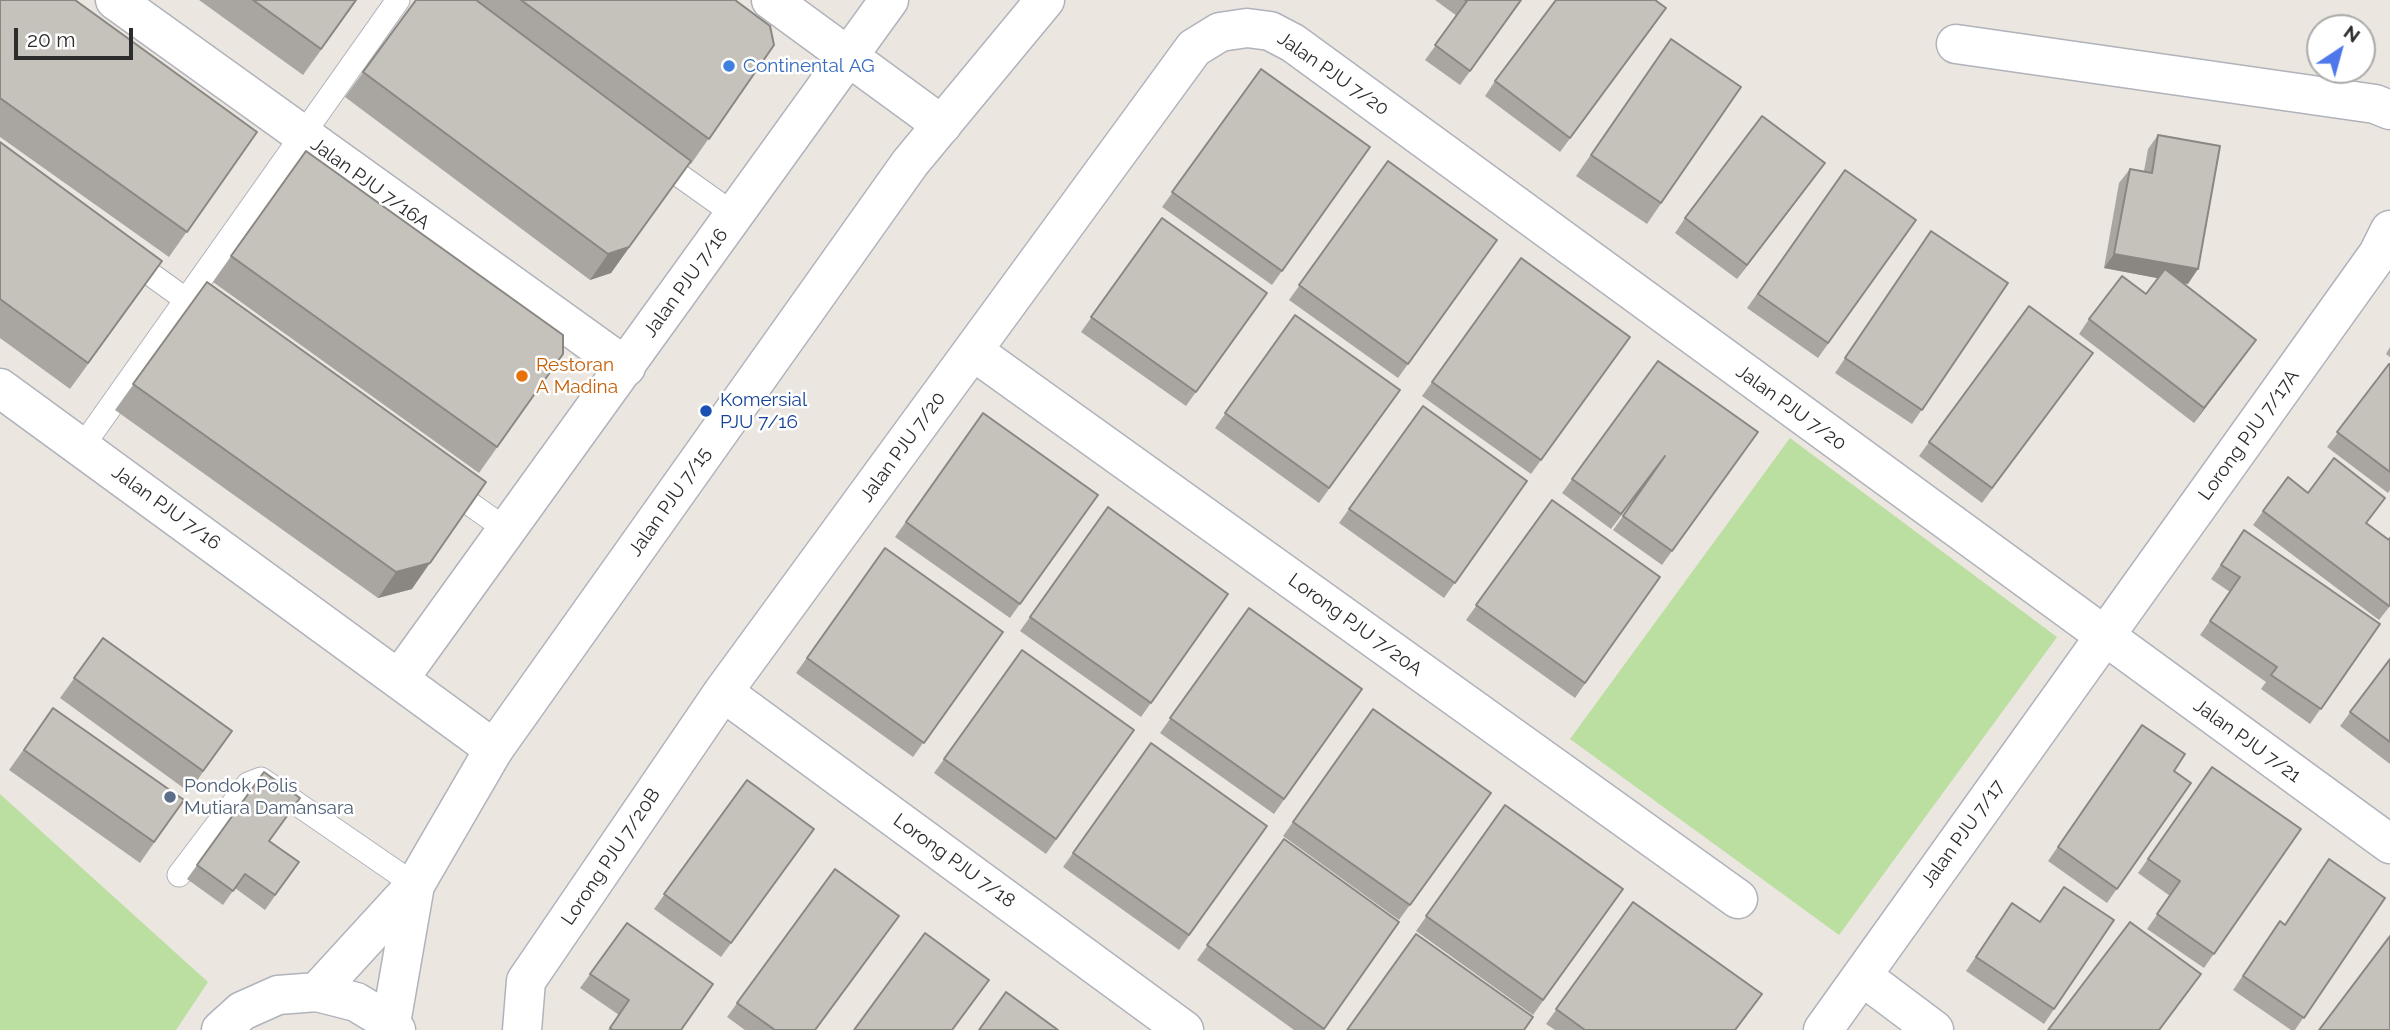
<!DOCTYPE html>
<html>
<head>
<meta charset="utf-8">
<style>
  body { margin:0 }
  #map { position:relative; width:2390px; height:1030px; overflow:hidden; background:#ece6e0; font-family:Raleway,sans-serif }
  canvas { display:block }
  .north { position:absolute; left:2306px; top:14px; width:70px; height:70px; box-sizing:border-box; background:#fff; border:2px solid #ababab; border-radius:50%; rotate:36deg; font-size:19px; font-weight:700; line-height:28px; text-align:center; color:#2c2c2c }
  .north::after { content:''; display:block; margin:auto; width:24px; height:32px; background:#4e77eb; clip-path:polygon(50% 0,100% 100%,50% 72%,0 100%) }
  .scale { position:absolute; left:14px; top:28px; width:119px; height:32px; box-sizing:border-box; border:4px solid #2c2c2c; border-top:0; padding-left:9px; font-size:21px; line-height:24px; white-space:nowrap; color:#2c2c2c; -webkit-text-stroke:5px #fff; paint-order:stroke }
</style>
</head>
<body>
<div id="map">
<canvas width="2390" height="1030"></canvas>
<div class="north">N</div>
<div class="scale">20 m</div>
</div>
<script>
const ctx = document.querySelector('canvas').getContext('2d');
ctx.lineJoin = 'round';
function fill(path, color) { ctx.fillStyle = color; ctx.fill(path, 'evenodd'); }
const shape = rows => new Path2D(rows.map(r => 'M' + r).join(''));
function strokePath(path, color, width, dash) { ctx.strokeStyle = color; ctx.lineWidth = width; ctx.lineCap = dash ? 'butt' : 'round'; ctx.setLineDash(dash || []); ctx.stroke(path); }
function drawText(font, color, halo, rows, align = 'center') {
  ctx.font = font + ' Raleway,sans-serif'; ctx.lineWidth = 5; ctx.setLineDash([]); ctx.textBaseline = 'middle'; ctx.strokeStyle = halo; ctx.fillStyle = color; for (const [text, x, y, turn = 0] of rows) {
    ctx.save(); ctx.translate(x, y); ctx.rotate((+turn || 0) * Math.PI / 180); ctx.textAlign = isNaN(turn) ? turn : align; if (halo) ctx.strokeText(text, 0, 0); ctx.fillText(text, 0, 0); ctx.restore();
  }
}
fill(shape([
  [1790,438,2057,637,1839,935,1570,739],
  [0,794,208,982,176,1030,0,1030]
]), '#bbdea1');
const lane = shape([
  [655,158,735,215],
  [128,258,217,322],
  [82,447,398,0],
  [446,487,507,530],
  [179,875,248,784,261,779,415,885]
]);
const street = shape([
  [115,0,626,367],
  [771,0,942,125],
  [1956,44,2375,104,2390,110],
  [973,351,1738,899],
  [0,388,494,749],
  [399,679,889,0],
  [723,692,1184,1030],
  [1862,976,1934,1030],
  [522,1030,526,981,723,692,1194,48,1220,32,1247,28,1270,31,1293,43,2390,844],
  [1823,1030,2378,254,2390,230]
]);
const secondary = shape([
  [317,992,415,885,494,749,910,163,1045,0],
  [391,1023,415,885],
  [221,1030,242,1011,278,995,317,992,356,1002,391,1023,396,1030]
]);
strokePath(lane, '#b0b3bb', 25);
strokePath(street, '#b0b3bb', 41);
strokePath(secondary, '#b0b3bb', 41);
strokePath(lane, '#fff', 23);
strokePath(street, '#fff', 38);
strokePath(secondary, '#fff', 38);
fill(shape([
  [0,0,257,132,169,257,0,137],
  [199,0,357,0,303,75],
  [416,0,735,0,774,45,691,164,689,163,611,273,590,280,345,97],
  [1435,0,1522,0,1460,85,1425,60,1457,16],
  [1656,23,1560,152,1485,96,1495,81],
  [1671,39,1741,87,1647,224,1576,176],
  [1261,69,1370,147,1272,285,1162,207],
  [2158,135,2188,284,2183,283,2256,340,2194,423,2079,334,2089,319,2146,294,2158,278,2104,268,2119,183,2130,169,2144,171,2148,149],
  [0,142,144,287,70,389,0,338],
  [306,151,563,354,479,473,213,282],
  [1388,161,1497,240,1398,378,1289,300],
  [1845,170,1916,220,1818,358,1747,308],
  [1815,177,1737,279,1675,233,1685,218],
  [1162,218,1267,293,1186,406,1081,332],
  [1931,231,2008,283,1912,424,1835,373],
  [1521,258,1630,337,1531,474,1422,396],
  [207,282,412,589,378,598,115,410],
  [1295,315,1400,390,1319,503,1215,428],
  [2390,347,2390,357,2386,354],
  [2093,353,1982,503,1919,456,1929,442],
  [1658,361,1758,432,1662,565,1613,530,1655,471,1611,529,1562,493],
  [2390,364,2390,490,2388,493,2327,447],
  [1423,406,1527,481,1444,598,1339,523],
  [983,413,1098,495,1010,618,895,537],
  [2308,493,2367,523,2389,540,2390,606,2379,620,2253,525,2263,511],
  [1552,500,1660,577,1575,698,1466,620],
  [1108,507,1228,594,1141,717,1020,631],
  [2244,530,2380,624,2310,724,2261,689,2266,682,2200,635,2230,592,2211,579],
  [885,548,1003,632,913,757,796,673],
  [1249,608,1362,689,1274,814,1160,733],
  [103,638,232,731,189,792,60,698],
  [1022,650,1134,730,1046,854,934,773],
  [2390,659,2390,764,2340,726],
  [53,708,184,800,140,863,9,770],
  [1373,709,1491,793,1399,920,1283,836],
  [2142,725,2174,771,2191,783,2107,903,2048,861],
  [1151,743,1267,826,1179,950,1063,867],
  [2212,767,2301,829,2204,968,2147,929,2170,896,2138,873],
  [264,772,270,841,299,862,265,910,235,888,223,905,187,879],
  [747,780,814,829,721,957,654,909],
  [1505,805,1623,889,1533,1015,1416,931],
  [1284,839,1399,922,1323,1030,1294,1030,1197,960],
  [835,869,816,1030,745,1030,727,1017],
  [2385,898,2295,1030,2291,1030,2233,990,2280,921,2285,925],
  [1633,902,1736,1030,1555,1030,1546,1024],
  [2012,903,2040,922,2114,920,2044,1024,1966,971],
  [627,923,681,1030,608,1030,619,1015,580,988]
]), '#a9a6a1');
fill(shape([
  [691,161,611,273,590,280,608,254],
  [1825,163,1815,177,1737,279,1747,265],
  [2114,254,2198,269,2188,284,2104,268],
  [2256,340,2246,354,2194,423,2204,408],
  [430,563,412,589,378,598,396,572]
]), '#8a8783');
const building = shape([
  [0,0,75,0,257,132,187,232,0,98,0,0],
  [253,0,356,0,321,49,253,0],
  [416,0,476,0,691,161,629,247,608,254,363,72,416,0],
  [521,0,735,0,770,26,774,45,709,139,521,0],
  [1465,0,1521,0,1470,71,1435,45,1467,1,1465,0],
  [1556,0,1655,0,1666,8,1570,138,1495,81,1556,0],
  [1671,39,1741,87,1661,203,1591,155,1671,39],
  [1261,69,1370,147,1282,271,1172,192,1261,69],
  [1762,116,1825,163,1747,265,1685,218,1762,116],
  [2158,135,2220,146,2198,269,2114,254,2130,169,2152,173,2158,135],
  [0,142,162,261,88,363,0,299,0,142],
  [306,151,563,335,563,354,497,447,231,256,306,151],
  [1388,161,1497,240,1408,364,1299,285,1388,161],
  [1845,170,1916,220,1828,343,1758,294,1845,170],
  [1162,218,1267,293,1196,392,1091,317,1162,218],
  [1931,231,2008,283,1922,410,1845,358,1931,231],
  [1521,258,1630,337,1541,460,1432,382,1521,258],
  [2165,269,2256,340,2204,408,2089,319,2122,276,2146,294,2165,269],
  [207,282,486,482,430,563,396,572,133,384,207,282],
  [2029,306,2093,353,1992,488,1929,442,2029,306],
  [1295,315,1400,390,1329,488,1225,413,1295,315],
  [1658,361,1758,432,1672,551,1623,516,1665,456,1621,514,1572,479,1658,361],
  [2389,364,2390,364,2390,472,2337,432,2389,364],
  [1423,406,1527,481,1455,583,1349,509,1423,406],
  [983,413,1098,495,1020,604,906,522,983,413],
  [2334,458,2385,498,2366,523,2389,540,2390,538,2390,605,2389,606,2263,511,2288,477,2308,493,2334,458],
  [1552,500,1660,577,1585,683,1476,605,1552,500],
  [1108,507,1228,594,1151,703,1030,617,1108,507],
  [2244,530,2380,624,2321,709,2271,675,2277,667,2210,621,2240,577,2221,565,2244,530],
  [885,548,1003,632,924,743,807,658,885,548],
  [1249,608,1362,689,1284,799,1170,718,1249,608],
  [103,638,232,731,203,771,74,678,103,638],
  [1022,650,1134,730,1056,839,944,759,1022,650],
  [2390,659,2390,742,2350,712,2390,659],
  [53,708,184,800,154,842,24,750,53,708],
  [1373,709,1491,793,1410,905,1293,822,1373,709],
  [2142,725,2185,754,2174,771,2191,783,2117,889,2058,847,2142,725],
  [1151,743,1267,826,1189,935,1073,853,1151,743],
  [2212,767,2301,829,2214,954,2157,914,2180,881,2148,859,2212,767],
  [264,772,300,798,269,841,299,862,275,895,245,874,233,891,197,865,264,772],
  [747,780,814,829,731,943,664,894,747,780],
  [1505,805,1623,889,1543,1000,1426,916,1505,805],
  [1284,839,1399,922,1324,1029,1207,945,1284,839],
  [2329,859,2385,898,2304,1018,2243,976,2280,921,2285,925,2329,859],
  [835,869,899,916,815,1030,775,1030,737,1003,835,869],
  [2064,887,2114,920,2054,1009,1976,957,2012,903,2040,922,2064,887],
  [1633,902,1762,994,1735,1030,1585,1030,1556,1009,1633,902],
  [2130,922,2201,974,2159,1030,2048,1030,2130,922],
  [627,923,713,984,681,1030,613,1030,610,1028,629,1000,590,974,627,923],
  [925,933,989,980,952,1030,854,1030,925,933],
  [1416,934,1533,1017,1524,1030,1347,1030,1416,934],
  [2390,936,2390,1030,2319,1030,2390,936],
  [1006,992,1058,1030,979,1030,1006,992]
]);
fill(building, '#c5c1bb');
strokePath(building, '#8a8783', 2);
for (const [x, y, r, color] of [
  [729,66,7,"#3f7fe0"],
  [522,376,7,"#e8710a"],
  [706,411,7,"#1a4fb4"],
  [170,797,7,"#5c6f8a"]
]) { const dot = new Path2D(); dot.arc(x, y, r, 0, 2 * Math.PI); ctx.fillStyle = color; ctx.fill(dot); strokePath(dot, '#fff', 2.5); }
drawText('19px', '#366cbe', '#fff', [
  ["Continental AG",743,66]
], 'left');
drawText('19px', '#2c2c2c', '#fff', [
  ["Jalan PJU 7/20",1333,74,35],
  ["Jalan PJU 7/16A",370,184,36],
  ["Jalan PJU 7/16",686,283,-54],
  ["Jalan PJU 7/20",1791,408,36],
  ["Lorong PJU 7/17A",2249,435,-54],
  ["Jalan PJU 7/20",903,447,-54],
  ["Jalan PJU 7/15",670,502,-55],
  ["Jalan PJU 7/16",166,508,36],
  ["Lorong PJU 7/20A",1355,625,36],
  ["Jalan PJU 7/21",2247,741,36],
  ["Jalan PJU 7/17",1963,834,-54],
  ["Lorong PJU 7/20B",611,857,-56],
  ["Lorong PJU 7/18",954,861,36]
]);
drawText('19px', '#c56008', '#fff', [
  ["Restoran",536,365],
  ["A Madina",536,387]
], 'left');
drawText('19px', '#164399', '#fff', [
  ["Komersial",720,400],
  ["PJU 7/16",720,422]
], 'left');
drawText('19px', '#4e5e75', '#fff', [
  ["Pondok Polis",184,786],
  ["Mutiara Damansara",184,808]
], 'left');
</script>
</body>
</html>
